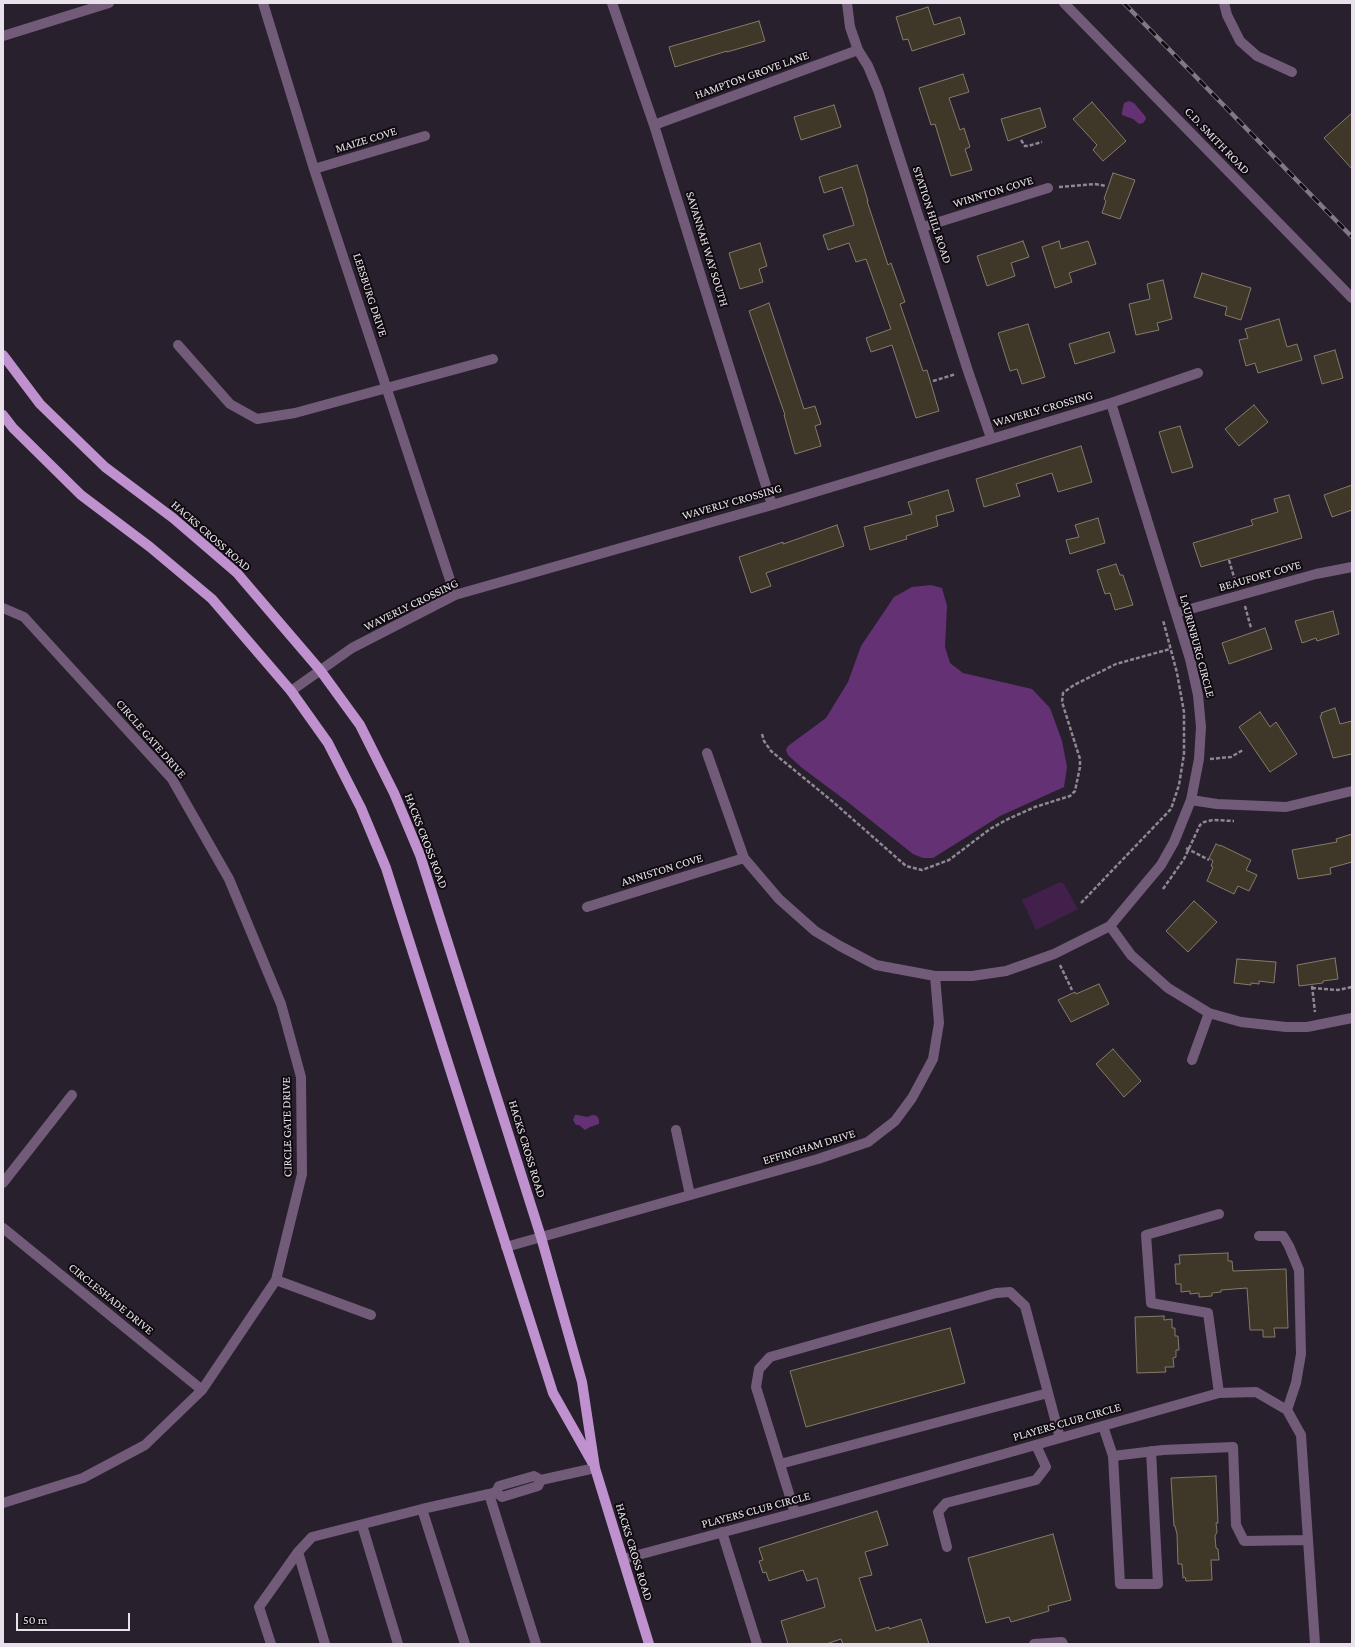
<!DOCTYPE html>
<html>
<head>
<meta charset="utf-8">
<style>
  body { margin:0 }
  #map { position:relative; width:1355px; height:1647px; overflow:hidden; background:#29202d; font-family:"Crimson Pro",serif }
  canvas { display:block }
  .frame { position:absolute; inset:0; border:4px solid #e8e1ea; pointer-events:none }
  .scale { position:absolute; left:16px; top:1613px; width:114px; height:18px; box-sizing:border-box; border:2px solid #e8e1ea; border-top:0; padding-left:5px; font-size:12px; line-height:14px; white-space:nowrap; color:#e8e1ea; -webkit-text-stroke:3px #100b11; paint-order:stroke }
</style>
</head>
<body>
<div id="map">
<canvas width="1355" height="1647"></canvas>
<div class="frame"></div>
<div class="scale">50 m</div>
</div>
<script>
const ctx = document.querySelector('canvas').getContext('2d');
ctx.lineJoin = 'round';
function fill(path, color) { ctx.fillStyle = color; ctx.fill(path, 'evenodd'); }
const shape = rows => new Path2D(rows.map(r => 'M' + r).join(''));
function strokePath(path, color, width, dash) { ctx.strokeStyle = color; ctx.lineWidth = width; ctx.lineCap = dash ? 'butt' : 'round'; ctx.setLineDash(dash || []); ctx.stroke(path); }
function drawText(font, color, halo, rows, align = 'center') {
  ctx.font = font + ' "Crimson Pro",serif'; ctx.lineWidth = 4; ctx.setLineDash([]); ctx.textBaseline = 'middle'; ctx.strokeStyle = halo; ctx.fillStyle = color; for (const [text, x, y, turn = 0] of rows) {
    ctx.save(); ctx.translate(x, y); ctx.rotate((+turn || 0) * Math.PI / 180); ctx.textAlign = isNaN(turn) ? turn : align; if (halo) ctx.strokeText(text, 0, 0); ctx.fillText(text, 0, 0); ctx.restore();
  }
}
fill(shape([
  [1060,882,1064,884,1078,909,1036,930,1022,900]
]), '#41204c');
fill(shape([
  [1129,101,1134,103,1145,116,1146,119,1143,123,1139,124,1133,119,1122,115,1122,112,1124,103],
  [931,585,942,588,947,606,945,647,950,663,963,673,1032,689,1050,708,1062,741,1067,767,1064,787,1000,816,933,858,923,858,913,854,849,803,801,767,788,755,786,750,788,746,826,718,848,682,861,646,894,597,912,587],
  [575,1115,578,1115,587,1117,593,1115,597,1116,599,1120,599,1124,590,1127,585,1130,579,1125,576,1125,573,1120]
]), '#643274');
const building = shape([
  [928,7,934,25,960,17,965,34,912,51,908,39,903,40,896,17,928,7],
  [759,21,765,41,727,52,727,51,675,67,669,47,759,21],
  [963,74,969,92,949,98,960,130,964,128,970,147,965,149,972,170,951,176,935,124,931,125,919,88,963,74],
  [1092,102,1126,141,1103,161,1093,150,1097,145,1073,119,1092,102],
  [834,105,841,127,801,140,794,117,834,105],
  [1040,108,1046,127,1008,141,1001,119,1040,108],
  [1352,113,1352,169,1324,138,1352,113],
  [857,165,868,201,867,201,888,265,891,263,905,302,900,304,923,371,927,370,939,411,916,418,892,345,871,352,866,338,891,329,866,259,856,262,849,243,828,250,823,235,854,225,842,187,824,193,819,177,857,165],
  [1113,173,1135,180,1120,219,1102,213,1106,201,1104,199,1113,173],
  [1023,241,1029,257,1011,263,1015,276,987,286,977,256,1023,241],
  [1059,241,1061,249,1088,241,1096,264,1069,273,1072,282,1055,288,1042,247,1059,241],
  [760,243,767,266,759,269,763,282,740,289,729,253,760,243],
  [1202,273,1251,288,1241,320,1225,315,1227,307,1194,297,1202,273],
  [1163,280,1172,319,1157,323,1159,330,1136,335,1129,304,1150,299,1147,284,1163,280],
  [769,303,804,409,815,406,821,424,815,426,821,446,795,454,784,415,785,415,749,311,769,303],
  [1279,319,1287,347,1297,344,1302,360,1258,373,1255,363,1246,366,1239,340,1248,338,1245,329,1279,319],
  [1028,324,1045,377,1022,384,1017,369,1010,371,998,333,1028,324],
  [1109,332,1115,352,1075,364,1069,344,1109,332],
  [1335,350,1343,378,1322,384,1314,356,1335,350],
  [1254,405,1268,422,1239,446,1225,429,1254,405],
  [1180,426,1193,467,1172,473,1159,432,1180,426],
  [1081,446,1092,482,1058,492,1052,473,1016,484,1020,496,984,507,976,479,1081,446],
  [1352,485,1352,510,1332,517,1324,495,1352,485],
  [948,490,954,511,936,516,938,526,906,536,907,539,870,550,864,527,912,514,908,502,948,490],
  [1289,495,1302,538,1201,567,1193,543,1253,525,1251,520,1278,512,1274,499,1289,495],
  [1098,518,1105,543,1070,554,1066,540,1079,537,1075,525,1098,518],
  [837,525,844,546,766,573,771,586,751,593,739,557,783,542,783,544,837,525],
  [1116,564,1120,575,1123,575,1133,605,1115,610,1110,593,1105,594,1097,570,1116,564],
  [1333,611,1339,634,1317,641,1316,638,1302,643,1295,621,1333,611],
  [1265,628,1272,649,1229,664,1222,643,1265,628],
  [1335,708,1340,724,1352,721,1352,754,1333,758,1320,716,1322,715,1321,713,1335,708],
  [1260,712,1270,727,1276,722,1297,754,1270,772,1239,727,1260,712],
  [1352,834,1352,862,1330,868,1331,874,1298,879,1292,850,1337,842,1336,839,1352,834],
  [1216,844,1220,846,1220,845,1251,860,1246,870,1257,875,1249,891,1238,886,1234,894,1207,881,1213,867,1211,866,1213,861,1209,858,1216,844],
  [1194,901,1217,922,1188,952,1166,931,1194,901],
  [1335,958,1338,979,1323,981,1323,983,1299,986,1297,965,1335,958],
  [1237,959,1276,962,1274,983,1259,981,1259,984,1251,983,1251,985,1234,983,1237,959],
  [1099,984,1109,1004,1071,1022,1058,1000,1075,992,1076,994,1099,984],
  [1113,1049,1141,1081,1124,1097,1096,1064,1113,1049],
  [1228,1253,1228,1261,1232,1261,1233,1271,1286,1269,1288,1328,1274,1328,1275,1337,1263,1337,1263,1330,1250,1330,1247,1288,1221,1290,1221,1292,1212,1293,1212,1296,1199,1297,1199,1293,1190,1294,1190,1291,1181,1292,1181,1284,1176,1284,1175,1264,1180,1264,1179,1255,1228,1253],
  [1164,1316,1164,1320,1172,1319,1172,1328,1175,1328,1175,1336,1178,1336,1179,1350,1176,1350,1176,1357,1173,1358,1174,1367,1165,1367,1166,1372,1137,1373,1135,1317,1164,1316],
  [950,1328,965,1383,806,1427,790,1371,950,1328],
  [1216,1476,1218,1523,1216,1523,1217,1532,1215,1536,1216,1548,1218,1549,1219,1560,1211,1560,1212,1580,1186,1581,1185,1577,1183,1578,1182,1564,1178,1564,1177,1534,1175,1526,1174,1526,1171,1478,1216,1476],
  [877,1511,888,1545,865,1552,872,1575,859,1578,876,1631,889,1627,889,1629,921,1619,929,1644,843,1644,841,1639,826,1644,788,1644,781,1621,825,1607,817,1578,807,1581,803,1570,769,1581,766,1572,763,1573,759,1561,763,1560,759,1548,877,1511],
  [1053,1534,1071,1600,1048,1606,1049,1611,1011,1622,1009,1617,986,1623,968,1558,1053,1534]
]);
fill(building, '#3f3828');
strokePath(building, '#847b6a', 1);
strokePath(shape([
  [1021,140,1025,146,1028,146,1042,142],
  [1059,187,1095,184,1106,186],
  [933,381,956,374],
  [1229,560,1236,584],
  [1245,606,1251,628],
  [762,734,764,741,771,751,832,801,906,866,922,870,949,860,990,829,1008,819,1035,807,1070,796,1075,791,1080,767,1080,759,1062,702,1063,693,1074,685,1116,664,1170,649],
  [1210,759,1231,757,1243,750],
  [1186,848,1209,860],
  [1163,889,1184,859,1200,825,1204,822,1213,820,1234,821],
  [1081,903,1171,809,1179,785,1184,754,1184,712,1177,673,1163,620],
  [1060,965,1072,990],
  [1312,986,1315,1012],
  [1312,988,1338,990,1352,987]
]), '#8f8792', 2.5, [4, 2]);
strokePath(shape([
  [263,3,314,169,455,595],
  [612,3,654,125,772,505],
  [847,3,850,27,858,50,868,66,878,90,968,371,991,438],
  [1064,3,1352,298],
  [1224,3,1227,15,1240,41,1257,56,1292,72],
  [3,36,109,3],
  [654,125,858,50],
  [314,169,425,136],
  [923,227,1048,188],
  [178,345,230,404,257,419,295,413,493,359],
  [3,608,24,617,172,779,229,879,281,1004,301,1077,302,1174,276,1280,202,1390,145,1445,83,1478,3,1503],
  [1176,613,1316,574,1352,567],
  [291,691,352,648,455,595,772,505,1111,403,1198,373],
  [707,753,744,858,779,899,815,931,840,946,876,965,935,976,972,976,1006,971,1054,954,1110,926,1161,865,1174,842,1191,800,1199,759,1201,727,1198,695,1190,659,1111,403],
  [1191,800,1217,804,1286,807,1352,791],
  [587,907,744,858],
  [1110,926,1131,955,1168,988,1209,1013,1241,1022,1286,1027,1307,1027,1352,1018],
  [1192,1060,1209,1013],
  [676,1130,690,1195],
  [3,1183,72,1095],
  [3,1228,202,1390],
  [1259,1236,1283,1236,1289,1246,1299,1270,1301,1354,1296,1383,1287,1410],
  [506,1247,818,1159,868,1142,895,1121,912,1098,933,1059,939,1023,935,976],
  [276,1280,371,1315],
  [1219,1393,1208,1313,1151,1303,1146,1235,1219,1214],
  [1103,1426,1113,1456,1163,1450,1233,1447,1236,1525,1244,1541,1308,1540],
  [1113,1456,1120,1584,1158,1584,1151,1451],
  [780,1464,1048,1393],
  [496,1492,502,1497,538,1486,541,1480],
  [489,1494,536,1644],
  [422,1509,465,1644],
  [795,1513,756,1387,759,1369,770,1357,996,1293,1010,1292,1025,1306,1060,1438],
  [362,1525,398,1644],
  [722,1532,757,1644],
  [947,1547,938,1512,946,1503,1036,1480,1046,1467,1036,1445],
  [298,1552,325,1644],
  [623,1559,806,1510,1219,1393,1256,1392,1287,1410,1301,1435,1315,1644],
  [271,1644,259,1607,298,1552,312,1537,422,1509,489,1494,496,1492,499,1486,534,1476,541,1480,595,1468],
  [1034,1644,1062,1642,1063,1644]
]), '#715b79', 10);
strokePath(shape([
  [3,355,40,404,105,467,173,518,237,573,320,670,360,725,394,793,420,855,541,1237,582,1382,595,1468,649,1644],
  [3,415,13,428,81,495,150,547,212,599,291,691,328,743,361,808,386,868,553,1393,592,1462]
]), '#bf92cf', 10);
const rail = shape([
  [1124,3,1352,237]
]);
strokePath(rail, '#817984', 4.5);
strokePath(rail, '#100b11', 3, [9]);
drawText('12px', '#e8e1ea', '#100b11', [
  ["HAMPTON GROVE LANE",752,75,-20],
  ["MAIZE COVE",366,140,-17],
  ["C.D. SMITH ROAD",1217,141,46],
  ["WINNTON COVE",993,192,-17],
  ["STATION HILL ROAD",932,215,72],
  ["SAVANNAH WAY SOUTH",707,249,73],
  ["LEESBURG DRIVE",370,295,72],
  ["WAVERLY CROSSING",1043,409,-16],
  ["WAVERLY CROSSING",732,502,-16],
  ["HACKS CROSS ROAD",211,536,41],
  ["BEAUFORT COVE",1260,576,-16],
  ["WAVERLY CROSSING",411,605,-26],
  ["LAURINBURG CIRCLE",1197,646,75],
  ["CIRCLE GATE DRIVE",151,739,49],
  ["HACKS CROSS ROAD",426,841,69],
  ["ANNISTON COVE",662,870,-17],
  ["CIRCLE GATE DRIVE",287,1127,-91],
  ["EFFINGHAM DRIVE",809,1147,-17],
  ["HACKS CROSS ROAD",527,1149,73],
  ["CIRCLESHADE DRIVE",111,1299,39],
  ["PLAYERS CLUB CIRCLE",1067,1422,-16],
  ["PLAYERS CLUB CIRCLE",756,1510,-15],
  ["HACKS CROSS ROAD",634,1552,73]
]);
</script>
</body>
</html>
